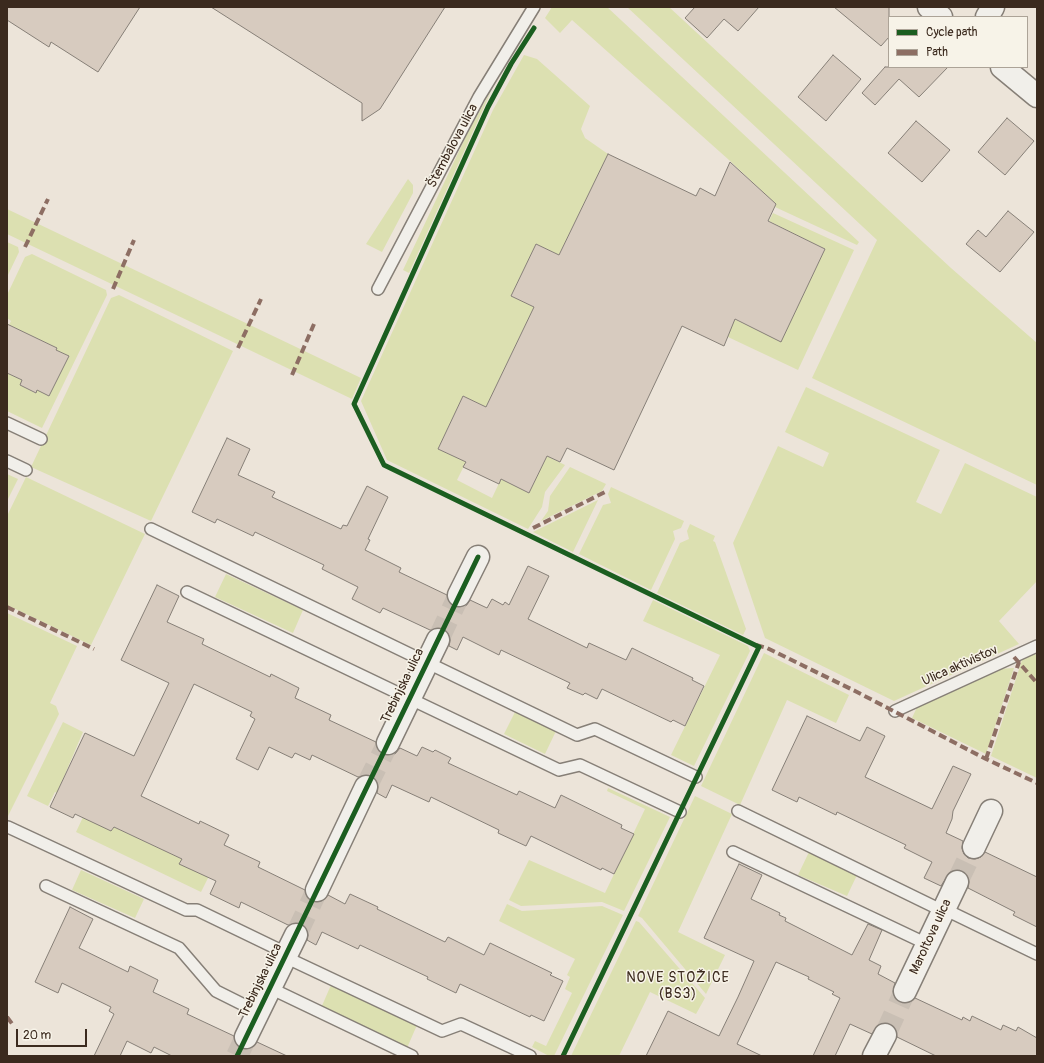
<!DOCTYPE html>
<html>
<head>
<meta charset="utf-8">
<style>
  body { margin:0 }
  #map { position:relative; width:1044px; height:1063px; overflow:hidden; background:#ece4d9; font-family:Pangolin,sans-serif }
  canvas { display:block }
  .frame { position:absolute; inset:0; border:8px solid #3b2a1e; pointer-events:none }
  .legend { position:absolute; left:888px; top:16px; width:140px; height:52px; box-sizing:border-box; background:#f7f3e8; border:1px solid #aca397; margin:0; padding:5px 7px; list-style:none; font-size:12px; color:#3b2a1e }
  .legend li { display:flex; align-items:center; gap:8px; height:20px }
  .legend b { width:20px; border:1px solid #aca397 }
  .scale { position:absolute; left:16px; top:1029px; width:71px; height:18px; box-sizing:border-box; border:2px solid #3b2a1e; border-top:0; padding-left:5px; font-size:12px; line-height:14px; white-space:nowrap; color:#3b2a1e; -webkit-text-stroke:3px #f7f3e8; paint-order:stroke }
</style>
</head>
<body>
<div id="map">
<canvas width="1044" height="1063"></canvas>
<div class="frame"></div>
<ul class="legend">
<li><b style="height:5px;background:#1b5e20"></b>Cycle path</li>
<li><b style="height:5px;background:#8d6e63"></b>Path</li>
</ul>
<div class="scale">20 m</div>
</div>
<script>
const ctx = document.querySelector('canvas').getContext('2d');
ctx.lineJoin = 'round';
function fill(path, color) { ctx.fillStyle = color; ctx.fill(path, 'evenodd'); }
const shape = rows => new Path2D(rows.map(r => 'M' + r).join(''));
function strokePath(path, color, width, dash) { ctx.strokeStyle = color; ctx.lineWidth = width; ctx.lineCap = dash ? 'butt' : 'round'; ctx.setLineDash(dash || []); ctx.stroke(path); }
function drawText(font, color, halo, rows, align = 'center') {
  ctx.font = font + ' Pangolin,sans-serif'; ctx.lineWidth = 3; ctx.setLineDash([]); ctx.textBaseline = 'middle'; ctx.strokeStyle = halo; ctx.fillStyle = color; for (const [text, x, y, turn = 0] of rows) {
    ctx.save(); ctx.translate(x, y); ctx.rotate((+turn || 0) * Math.PI / 180); ctx.textAlign = isNaN(turn) ? turn : align; if (halo) ctx.strokeText(text, 0, 0); ctx.fillText(text, 0, 0); ctx.restore();
  }
}
fill(shape([
  [552,7,607,7,859,242,857,245,775,207,776,204,729,160,572,20,560,33,545,18],
  [627,7,669,7,951,268,1037,343,1037,485,812,378,877,240],
  [524,55,537,59,590,106,581,129,585,138,608,154,559,255,536,244,511,296,534,307,486,407,463,396,438,449,466,462,457,480,492,498,501,479,529,493,547,456,565,465,545,492,542,507,528,529,387,460,361,401,493,110],
  [492,89,481,114,409,273,403,270,468,132],
  [408,179,413,185,413,193,382,252,366,244],
  [7,209,361,378,352,399,7,234],
  [773,213,854,250,798,370,728,337,723,314,781,341,825,249,769,221],
  [7,242,18,247,19,252,7,277],
  [32,254,106,290,107,295,42,428,7,411,7,373,22,380,20,385,35,393,37,390,49,396,69,356,56,350,57,348,9,325,11,321,7,318,7,295,25,257],
  [119,295,233,351,151,521,31,467,111,298],
  [806,387,940,450,916,502,941,514,965,463,1037,497,1037,581,999,621,1019,644,894,701,765,638,733,543,778,446,823,467,829,453,785,432],
  [570,467,606,484,602,491,541,521,548,511,550,496],
  [7,474,18,479,7,501],
  [26,477,145,534,91,645,7,605,7,516],
  [611,487,684,521,681,528,673,531,675,539,651,590,579,554,603,505,611,503,608,494],
  [598,500,573,552,533,532],
  [690,524,715,536,713,541,715,542,746,629,743,635,657,593,680,543,689,539,687,531],
  [226,574,303,610,293,633,215,597],
  [653,600,748,646,750,651,694,766,671,755,720,655,643,621],
  [7,613,77,646,50,703,56,706,59,714,7,818],
  [1034,652,1037,657,1037,778,991,756,1022,660],
  [764,653,849,695,836,723,787,700,740,805,701,786],
  [1014,668,986,754,912,718,918,705,997,669],
  [515,712,556,731,545,754,504,734],
  [63,722,83,732,57,793,55,792,48,806,27,796],
  [608,788,670,817,624,911,602,902,521,906,509,900,529,860,605,893,645,809,607,791],
  [695,796,732,814,678,932,725,955,706,994,642,918,638,916],
  [84,815,111,831,114,827,182,859,180,864,209,876,201,892,76,832],
  [809,852,857,875,847,896,798,875],
  [81,870,144,899,135,918,72,890],
  [507,904,522,911,602,906,623,915,554,1056,549,1056,532,1047,535,1041,546,1046,572,993,565,989,570,977,567,975,575,959,499,921],
  [636,921,639,922,705,998,696,1014,650,992,619,1056,571,1056],
  [331,985,417,1025,407,1048,321,1008]
]), '#dce0b1');
const building = shape([
  [7,7,140,7,98,72,51,42,49,47,7,20,7,7],
  [211,7,445,7,380,109,362,121,362,103,211,7],
  [695,7,759,7,738,31,724,19,707,38,685,18,695,7],
  [834,7,889,7,889,37,881,46,834,7],
  [833,55,861,79,826,121,798,97,833,55],
  [885,67,948,67,919,97,899,79,875,105,862,93,885,67],
  [1007,118,1034,141,1005,175,978,152,1007,118],
  [916,121,950,150,922,182,888,153,916,121],
  [608,154,696,196,700,188,715,196,730,162,776,204,768,221,825,249,781,342,735,319,724,346,682,326,614,470,567,448,560,462,547,456,529,493,501,479,499,484,463,467,466,462,438,449,463,396,486,407,534,307,511,296,536,244,559,255,608,154],
  [1008,211,1034,232,1000,272,966,244,978,230,986,237,1008,211],
  [7,324,57,348,56,350,69,356,49,396,37,390,36,393,20,385,22,380,7,373,7,324],
  [227,438,250,449,238,475,275,492,272,497,341,529,343,525,347,526,367,486,388,497,368,539,370,540,365,550,401,568,399,572,447,595,448,602,454,606,459,607,466,606,470,600,487,608,492,599,503,605,505,602,509,605,528,566,549,576,528,619,587,648,589,643,626,660,632,648,693,678,692,680,704,686,685,726,673,720,671,722,602,689,597,699,585,693,583,695,567,688,570,683,501,650,499,655,463,637,457,650,449,646,450,640,449,633,443,629,437,628,430,630,383,608,380,613,352,599,358,587,322,569,324,565,255,532,253,536,217,519,215,523,192,512,227,438],
  [157,585,179,596,167,622,204,639,202,644,270,677,271,674,299,688,295,698,331,715,329,720,376,742,377,750,382,754,388,755,395,754,400,748,417,756,422,747,433,752,435,750,451,758,448,763,517,795,519,791,555,808,561,795,622,825,621,828,634,834,614,874,602,868,601,870,531,836,526,846,498,833,499,830,431,797,429,802,392,785,386,798,377,793,378,786,376,780,372,776,365,775,358,777,312,755,310,760,295,753,292,758,269,747,258,770,236,759,255,719,250,716,252,712,194,684,162,752,141,796,199,824,200,821,229,835,224,845,260,862,258,867,305,890,307,897,312,901,318,902,324,900,328,895,345,904,350,894,378,907,377,909,445,942,448,937,484,955,490,943,552,973,550,975,563,981,544,1021,531,1015,530,1017,460,984,456,993,427,979,428,977,360,945,358,949,322,932,316,945,307,940,308,935,307,928,301,924,295,923,288,925,241,902,239,908,210,894,216,881,179,864,182,859,114,827,111,831,75,814,73,818,50,807,85,733,134,756,169,683,121,660,157,585],
  [807,716,860,741,867,727,885,736,865,777,932,809,953,766,971,774,953,811,952,819,946,833,963,841,962,848,964,854,968,858,975,859,981,857,985,852,1037,877,1037,927,1013,915,1015,912,968,888,969,881,967,875,963,871,956,870,950,872,941,886,924,878,932,862,904,848,906,845,837,812,836,815,799,797,797,802,772,790,807,716],
  [739,864,762,875,751,899,780,913,779,915,786,918,785,921,852,955,868,924,882,930,869,960,881,966,878,974,895,983,893,992,895,998,899,1002,906,1003,915,998,962,1020,963,1017,970,1021,972,1016,1001,1030,1003,1025,1016,1031,1018,1027,1037,1038,1037,1056,936,1056,897,1037,895,1028,891,1024,885,1023,878,1025,872,1034,850,1024,835,1056,813,1056,840,998,832,994,834,992,808,979,809,977,776,962,737,1044,762,1056,646,1056,668,1011,719,1036,738,997,754,961,704,938,739,864],
  [70,907,93,919,79,948,128,972,130,966,158,980,153,992,189,1009,187,1014,234,1036,235,1044,240,1048,247,1049,253,1047,257,1042,287,1056,172,1056,154,1047,151,1053,127,1041,120,1056,94,1056,114,1014,109,1011,111,1007,62,983,58,993,35,982,70,907]
]);
fill(building, '#d7cbbf');
strokePath(building, '#867f77', 1);
strokePath(shape([
  [438,640,459,595],
  [366,787,388,743],
  [957,882,974,847],
  [296,935,317,890],
  [885,1035,905,991],
  [237,1056,246,1037]
]), '#c9bfb4', 22, [22, 11]);
const lane = shape([
  [378,289,479,97,534,7],
  [7,423,41,439],
  [7,461,26,470],
  [151,529,577,735,595,729,696,777],
  [187,592,559,770,580,765,680,812],
  [895,711,1037,646],
  [738,811,943,911],
  [8,827,186,910,197,910,286,953],
  [733,852,927,944],
  [46,886,179,948,216,991,258,1012],
  [944,909,1037,954],
  [285,957,442,1031,461,1024,530,1056],
  [270,988,412,1056]
]);
const street = shape([
  [929,7,941,17],
  [987,17,993,7],
  [1002,67,1037,96],
  [459,595,478,557],
  [388,743,438,640],
  [974,847,991,811],
  [317,890,366,787],
  [905,991,957,882],
  [246,1037,296,935],
  [874,1056,885,1035]
]);
strokePath(lane, '#867f77', 14);
strokePath(street, '#867f77', 25);
strokePath(lane, '#f1efea', 11);
strokePath(street, '#f1efea', 22);
strokePath(shape([
  [25,247,48,199],
  [113,289,134,240],
  [238,348,261,299],
  [292,375,314,324],
  [533,528,605,492],
  [7,607,94,649],
  [756,645,767,648,855,691,986,759,1037,783],
  [1014,657,1037,683],
  [986,759,1019,662],
  [7,1017,13,1025]
]), '#8d6e63', 4, [8, 4]);
strokePath(shape([
  [534,28,511,64,488,107,354,404,384,465,759,647,563,1056],
  [237,1056,478,557]
]), '#1b5e20', 5);
drawText('13px', '#3b2a1e', '#f7f3e8', [
  ["Štembalova ulica",453,146,-62],
  ["Ulica aktivistov",960,666,-24],
  ["Trebinjska ulica",403,686,-64],
  ["Maroltova ulica",931,937,-65],
  ["Trebinjska ulica",261,981,-64]
]);
ctx.letterSpacing = '1px';
drawText('14px', '#3b2a1e', '#f7f3e8', [
  ["NOVE STOŽICE",678,978],
  ["(BS3)",678,994]
]);
ctx.letterSpacing = '0px';
</script>
</body>
</html>
